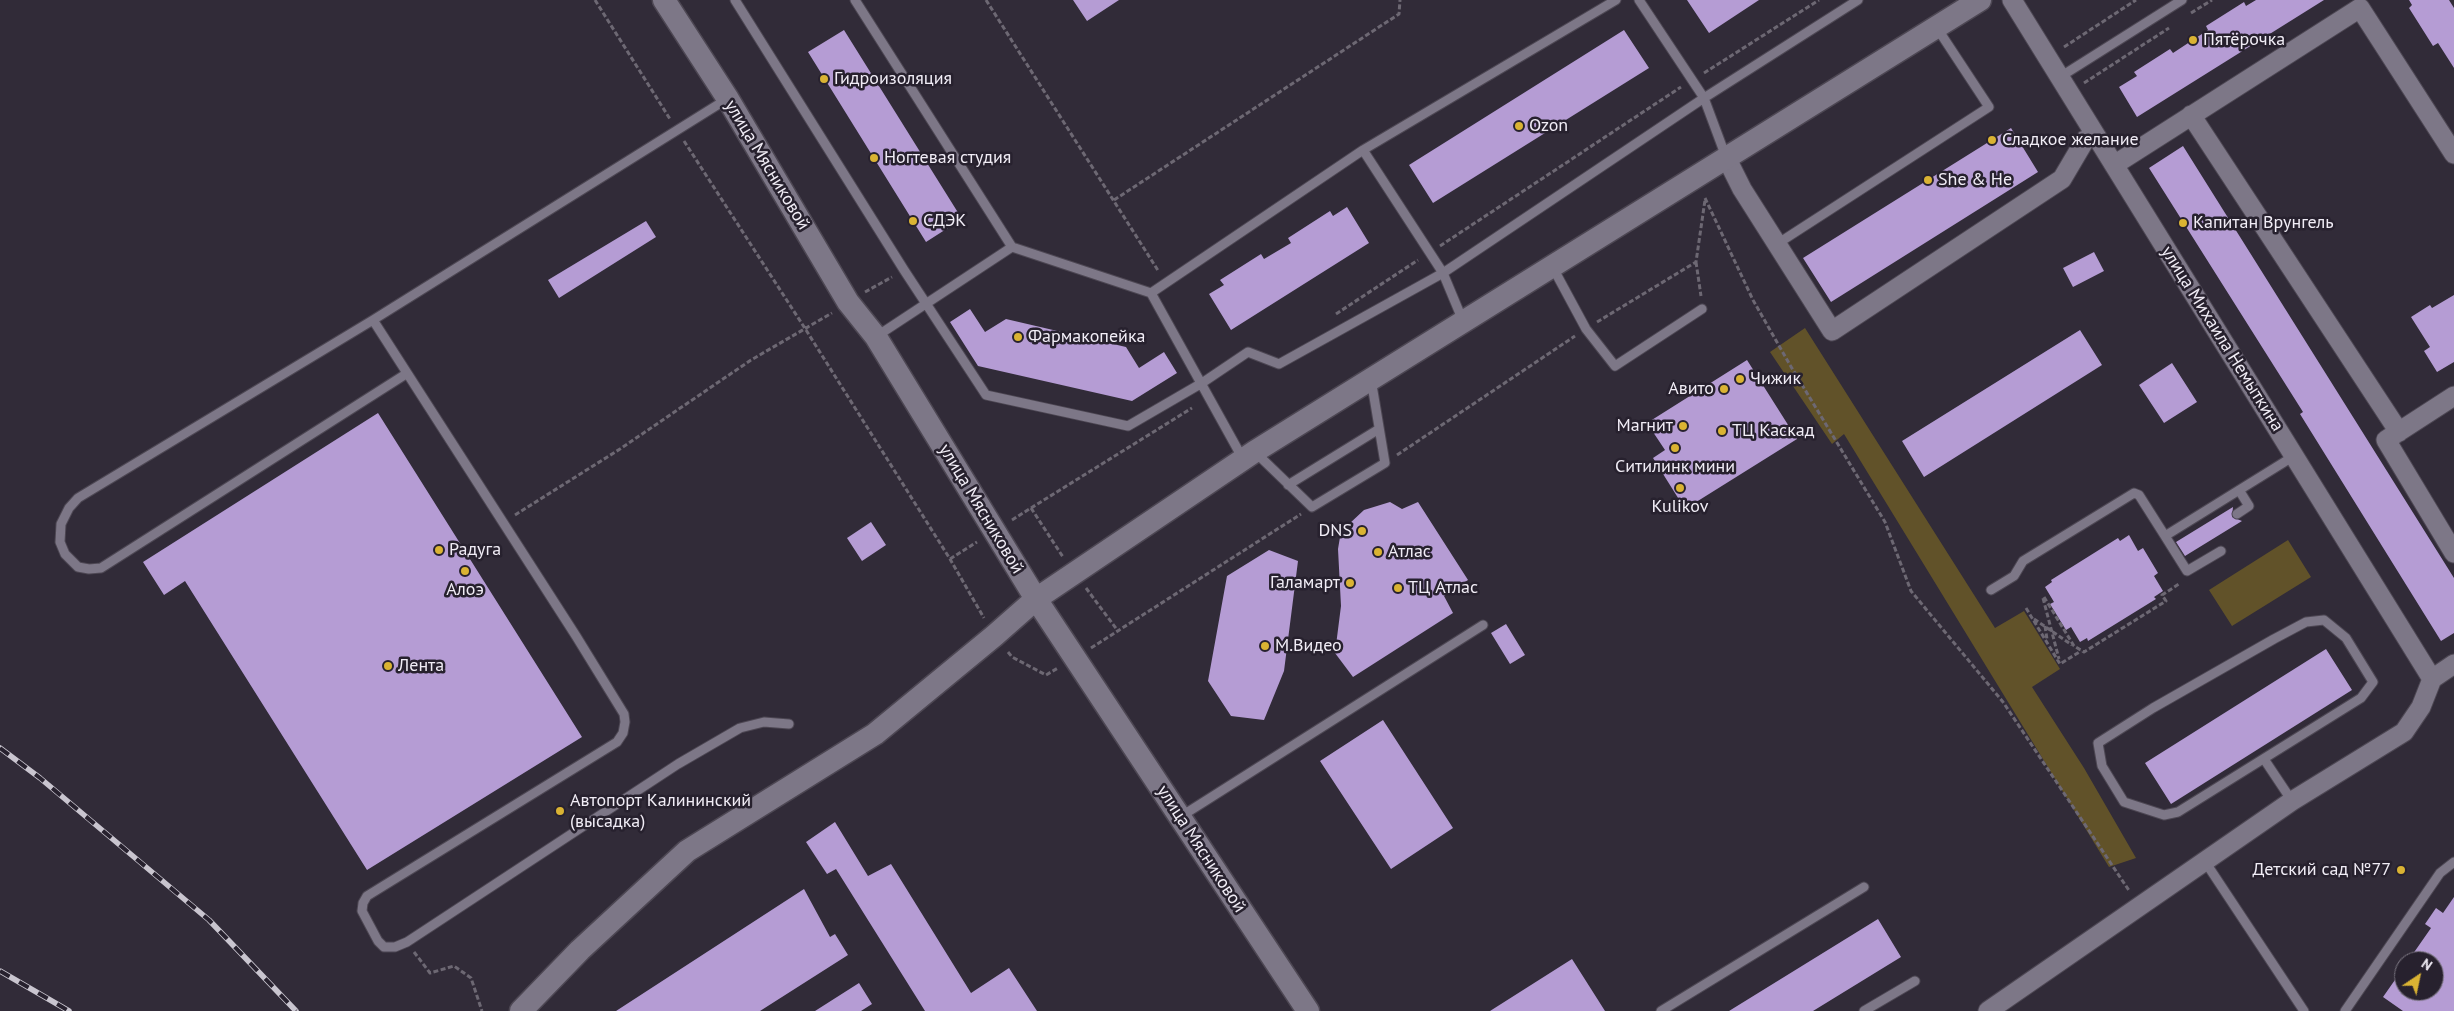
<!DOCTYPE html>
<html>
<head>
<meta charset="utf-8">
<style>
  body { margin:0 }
  #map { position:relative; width:2454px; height:1011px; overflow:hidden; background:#312b38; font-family:"PT Sans",sans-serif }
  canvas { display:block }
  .north { position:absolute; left:2394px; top:951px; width:50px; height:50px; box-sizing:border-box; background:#27212e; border:1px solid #78737e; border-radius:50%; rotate:34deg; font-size:14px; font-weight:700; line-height:20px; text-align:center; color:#f1edf6 }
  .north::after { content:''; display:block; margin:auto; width:18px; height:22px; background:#dab333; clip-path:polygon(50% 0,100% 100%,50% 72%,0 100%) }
</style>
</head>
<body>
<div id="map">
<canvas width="2454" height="1011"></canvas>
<div class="north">N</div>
</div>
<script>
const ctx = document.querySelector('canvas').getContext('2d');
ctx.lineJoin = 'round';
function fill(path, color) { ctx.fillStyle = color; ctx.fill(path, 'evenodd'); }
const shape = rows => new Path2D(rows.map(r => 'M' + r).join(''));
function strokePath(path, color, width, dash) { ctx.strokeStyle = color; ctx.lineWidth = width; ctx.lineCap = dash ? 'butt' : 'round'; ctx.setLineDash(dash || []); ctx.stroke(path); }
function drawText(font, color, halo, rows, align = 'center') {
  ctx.font = font + ' "PT Sans",sans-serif'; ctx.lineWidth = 5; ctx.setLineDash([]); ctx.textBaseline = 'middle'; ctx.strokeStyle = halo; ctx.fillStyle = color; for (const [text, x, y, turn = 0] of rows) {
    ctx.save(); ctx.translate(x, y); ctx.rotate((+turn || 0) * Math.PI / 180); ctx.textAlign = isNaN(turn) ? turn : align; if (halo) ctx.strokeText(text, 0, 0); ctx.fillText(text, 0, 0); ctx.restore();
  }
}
fill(shape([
  [1805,328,1995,628,2024,611,2060,669,2032,687,2084,768,2136,858,2109,867,1844,434,1832,444,1770,352],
  [2288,540,2311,577,2232,626,2209,590]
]), '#615229');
fill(shape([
  [1073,0,1119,0,1087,21],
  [1687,0,1759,0,1709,33],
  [2256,0,2324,0,2137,117,2119,87,2137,76,2134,72,2170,49,2173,53,2208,30,2206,26,2244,2,2246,6],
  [2409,0,2449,0,2454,8,2454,68,2438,43,2433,46,2409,8,2412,5],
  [844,30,962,219,926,242,808,52],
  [1624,30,1649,68,1433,203,1409,165],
  [2011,128,2038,172,1831,302,1803,258],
  [2183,146,2454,578,2454,633,2441,641,2300,414,2303,412,2149,168],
  [1347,207,1369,243,1231,330,1209,294,1224,285,1220,280,1261,254,1264,259,1291,243,1288,238,1330,211,1333,216],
  [646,221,656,237,559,298,548,280],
  [2094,252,2104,271,2073,287,2063,268],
  [2454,295,2454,362,2437,372,2424,351,2430,347,2411,317,2430,305,2432,308],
  [970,309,985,332,1006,319,1126,347,1139,368,1164,352,1177,373,1132,401,978,366,950,322],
  [2080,330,2102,365,1924,477,1902,441],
  [1747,360,1797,439,1685,509,1653,458,1665,450,1647,423],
  [2172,363,2197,402,2164,423,2139,385],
  [378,413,582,737,367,870,185,581,164,595,143,562],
  [1390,502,1402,509,1418,502,1468,580,1444,596,1453,613,1353,677,1335,653,1341,606,1338,549,1340,537,1349,524,1364,510],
  [2233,507,2232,517,2242,521,2185,556,2176,542],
  [871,522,886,545,862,561,847,538],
  [2129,535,2138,551,2143,548,2158,573,2154,576,2163,591,2154,597,2156,599,2088,641,2087,638,2080,642,2071,627,2066,630,2050,604,2054,602,2045,587,2052,582,2051,580,2118,538,2120,541],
  [1269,550,1298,561,1284,671,1264,720,1231,716,1208,681,1227,576],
  [1506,624,1525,655,1510,664,1491,633],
  [2326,649,2352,690,2171,804,2145,763],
  [1383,720,1453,828,1391,869,1320,761],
  [835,822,868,876,891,864,971,993,1009,968,1037,1011,925,1011,836,869,827,874,806,842],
  [804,889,830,937,835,934,848,955,760,1011,616,1011],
  [2454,897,2454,1011,2403,1011,2383,997,2404,967,2404,991,2434,991,2434,961,2408,961,2431,928,2425,924,2436,908,2443,913],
  [1878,919,1901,957,1813,1011,1729,1011],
  [1572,959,1605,1011,1490,1011],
  [859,983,872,1004,861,1011,815,1011]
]), '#b59cd4');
const service = shape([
  [735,0,904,270,986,395,1128,426,1202,383,1248,352,1279,364,1443,273,1704,98,1858,0],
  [855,0,1012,247,877,336],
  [1639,0,1704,98,1726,157],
  [2060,77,2182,0],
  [1363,150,1443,273,1463,321],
  [1777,244,1989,107,1937,28],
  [1012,247,1151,293,1363,150,1616,0],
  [1552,266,1586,329,1615,366,1702,309],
  [1151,293,1243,459],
  [373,320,576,636,624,714,625,722,623,733,617,742,367,896,363,903,362,911,378,941,384,947,395,947,407,942,678,764,740,728,764,722,789,724],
  [406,374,101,568,89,569,78,567,65,554,60,542,61,524,69,508,78,498,373,320,727,99],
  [1255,452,1312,507,1385,463,1371,379],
  [1288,485,1379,429],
  [2237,514,2249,506,2239,490],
  [2165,536,2187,571,2221,551],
  [1991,590,2014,576,2023,561,2134,493,2139,495,2165,536,2294,456],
  [2324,620,2346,638,2373,682,2361,698,2178,812,2164,815,2124,802,2102,766,2098,743,2153,708,2274,639,2306,622,2324,620],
  [2264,759,2292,801],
  [1180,817,1483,625],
  [2204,860,2304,1011],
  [1661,1011,1864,887],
  [1864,1011,1915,981],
  [2345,1011,2440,873,2454,862]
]);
const minor = shape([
  [2012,0,2432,679],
  [2191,115,2399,432],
  [1726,157,1742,189,1832,331,2062,179,2085,140],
  [2114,165,2360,8,2454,154],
  [2454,396,2386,440,2454,553],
  [1988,1011,2292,801,2404,732,2421,707,2432,679,2454,664]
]);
const tertiary = shape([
  [664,0,728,99,848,302,876,337,1036,599,1308,1011],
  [521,1011,580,950,687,851,875,734,994,636,1036,599,1254,452,1980,0]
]);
strokePath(service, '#4d4753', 11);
strokePath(minor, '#4d4753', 21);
strokePath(tertiary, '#4d4753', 25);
strokePath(shape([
  [595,0,670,119],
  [986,0,1159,272],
  [2191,13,2212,0],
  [2064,47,2136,0],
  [1704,73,1819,0],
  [2084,83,2169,28],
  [684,141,806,330,950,559,984,618],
  [1705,198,1753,300,1790,365,1885,522,1911,591,2003,702,2130,892],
  [1114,200,1399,14,1400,0],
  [1440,246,1681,87],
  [1696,262,1701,296],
  [865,292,892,277],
  [1336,314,1418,260],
  [1597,322,1696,262,1705,200],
  [1397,455,1575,336],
  [1031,508,1192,408],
  [515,515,620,449,751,360,832,313],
  [1012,520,1031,508,1063,557],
  [950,559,977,542],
  [1086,588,1118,631],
  [2044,597,2074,646,2084,652,2166,601,2162,595,2179,584],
  [2043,598,2059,659],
  [2026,608,2060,664,2081,651],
  [2034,619,2072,645],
  [2045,626,2047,639],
  [1091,648,1301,514],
  [1008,652,1012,657,1046,675,1058,668],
  [414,952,430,973,454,966,471,978,482,1011]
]), '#6d6873', 3, [5, 2.5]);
strokePath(service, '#7d7787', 9);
strokePath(minor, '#7d7787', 19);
strokePath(tertiary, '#7d7787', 22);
const rail = shape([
  [0,748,40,778,209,920,296,1011],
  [0,971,69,1011]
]);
strokePath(rail, '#c9c5cf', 5.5);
strokePath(rail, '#27212e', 4, [11]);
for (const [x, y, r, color] of [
  [2193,40,5,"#dab333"],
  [824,79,5,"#dab333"],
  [1519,126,5,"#dab333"],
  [1992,140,5,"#dab333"],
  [874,158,5,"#dab333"],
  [1928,180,5,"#dab333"],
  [913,221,5,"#dab333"],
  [2183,223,5,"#dab333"],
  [1018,337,5,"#dab333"],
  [1740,379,5,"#dab333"],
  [1724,389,5,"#dab333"],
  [1683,426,5,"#dab333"],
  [1722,431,5,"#dab333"],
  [1675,448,5,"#dab333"],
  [1680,488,5,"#dab333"],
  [1362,531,5,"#dab333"],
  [439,550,5,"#dab333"],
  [1378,552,5,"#dab333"],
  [465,571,5,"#dab333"],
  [1350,583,5,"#dab333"],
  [1398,588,5,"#dab333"],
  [1265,646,5,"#dab333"],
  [388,666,5,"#dab333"],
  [560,811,5,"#dab333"],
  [2401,870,5,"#dab333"]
]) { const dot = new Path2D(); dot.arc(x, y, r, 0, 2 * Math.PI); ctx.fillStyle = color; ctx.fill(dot); strokePath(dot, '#27212e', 2); }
drawText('18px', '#f1edf6', '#27212e', [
  ["Пятёрочка",2203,40],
  ["Гидроизоляция",834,79],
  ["Ozon",1529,126],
  ["Сладкое желание",2002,140],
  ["Ногтевая студия",884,158],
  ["She & He",1938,180],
  ["СДЭК",923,221],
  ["Капитан Врунгель",2193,223],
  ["Фармакопейка",1028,337],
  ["Чижик",1750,379],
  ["Авито",1714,389,"right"],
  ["Магнит",1673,426,"right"],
  ["ТЦ Каскад",1732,431],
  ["Ситилинк мини",1675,467,"center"],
  ["Kulikov",1680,507,"center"],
  ["DNS",1352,531,"right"],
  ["Радуга",449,550],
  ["Атлас",1388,552],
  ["Галамарт",1340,583,"right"],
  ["ТЦ Атлас",1408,588],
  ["Алоэ",465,590,"center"],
  ["М.Видео",1275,646],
  ["Лента",398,666],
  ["Автопорт Калининский",570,801],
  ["(высадка)",570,822],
  ["Детский сад №77",2391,870,"right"]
], 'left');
drawText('18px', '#f1edf6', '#27212e', [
  ["улица Мясниковой",767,165,59],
  ["улица Михаила Немыткина",2222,339,58],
  ["улица Мясниковой",981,509,59],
  ["улица Мясниковой",1201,849,57]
]);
</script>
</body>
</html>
